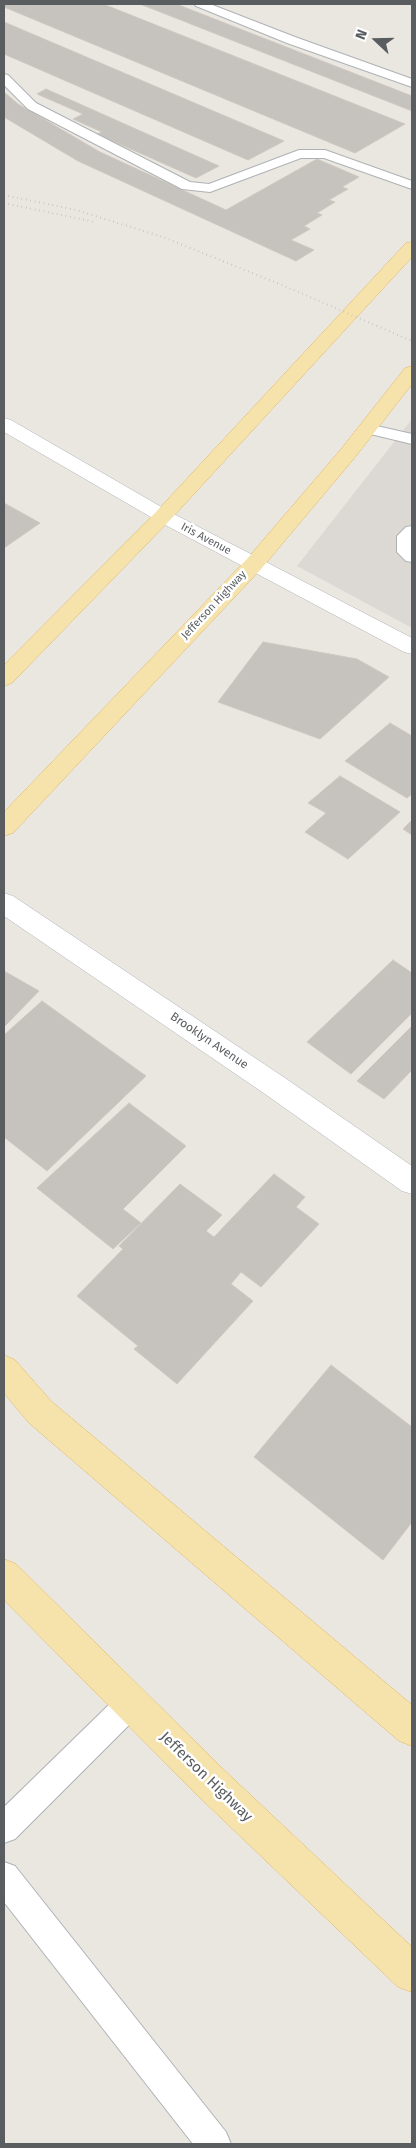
<!DOCTYPE html>
<html>
<head>
<meta charset="utf-8">
<style>
  body { margin:0 }
  #map { position:relative; width:416px; height:2148px; overflow:hidden; background:#eae7e1; font-family:"Fira Sans",sans-serif }
  canvas { display:block }
  .frame { position:absolute; inset:0; border:5px solid #595d60; pointer-events:none }
  .north { position:absolute; left:351px; top:15px; width:50px; height:50px; -webkit-text-stroke:4px #fff; paint-order:stroke; rotate:291deg; font-size:14px; font-weight:700; line-height:20px; text-align:center; color:#595d60 }
  .north::after { content:''; display:block; margin:auto; width:18px; height:22px; background:#595d60; clip-path:polygon(50% 0,100% 100%,50% 72%,0 100%) }
</style>
</head>
<body>
<div id="map">
<canvas width="416" height="2148"></canvas>
<div class="frame"></div>
<div class="north">N</div>
</div>
<script>
const ctx = document.querySelector('canvas').getContext('2d');
ctx.lineJoin = 'round';
function fill(path, color) { ctx.fillStyle = color; ctx.fill(path, 'evenodd'); }
const shape = rows => new Path2D(rows.map(r => 'M' + r).join(''));
function strokePath(path, color, width, dash) { ctx.strokeStyle = color; ctx.lineWidth = width; ctx.lineCap = dash ? 'butt' : 'round'; ctx.setLineDash(dash || []); ctx.stroke(path); }
function drawText(font, color, halo, rows, align = 'center') {
  ctx.font = font + ' "Fira Sans",sans-serif'; ctx.lineWidth = 5; ctx.setLineDash([]); ctx.textBaseline = 'middle'; ctx.strokeStyle = halo; ctx.fillStyle = color; for (const [text, x, y, turn = 0] of rows) {
    ctx.save(); ctx.translate(x, y); ctx.rotate((+turn || 0) * Math.PI / 180); ctx.textAlign = isNaN(turn) ? turn : align; if (halo) ctx.strokeText(text, 0, 0); ctx.fillText(text, 0, 0); ctx.restore();
  }
}
fill(shape([
  [412,419,412,628,297,566]
]), '#dcd9d5');
const building = shape([
  [4,4,103,4,405,124,355,153,4,7,4,4],
  [140,4,176,4,412,96,412,111,140,4],
  [4,22,284,141,248,160,4,54,4,22],
  [46,89,219,166,196,178,97,134,102,132,73,119,83,114,37,94,46,89],
  [4,92,18,104,100,152,226,210,317,159,359,177,342,187,348,189,329,200,335,202,317,213,322,215,304,226,310,229,291,240,314,250,296,261,78,161,4,117,4,92],
  [4,503,40,523,4,548,4,503],
  [263,642,357,659,389,677,320,739,218,702,263,642],
  [390,723,412,736,412,794,407,798,345,761,390,723],
  [340,776,400,812,348,859,305,832,326,813,308,803,340,776],
  [412,820,412,835,403,829,412,820],
  [393,960,412,973,412,1013,351,1074,307,1042,393,960],
  [4,971,39,991,4,1027,4,971],
  [42,1001,146,1076,47,1171,4,1137,4,1035,42,1001],
  [412,1026,412,1070,384,1099,357,1081,412,1026],
  [129,1103,186,1146,123,1209,141,1223,113,1249,37,1188,129,1103],
  [274,1174,305,1197,296,1207,319,1224,261,1287,241,1272,231,1284,253,1301,177,1384,134,1349,138,1346,77,1296,123,1249,119,1246,180,1184,222,1215,206,1231,214,1237,274,1174],
  [331,1365,412,1427,412,1522,383,1560,254,1457,331,1365]
]);
fill(building, '#c6c2bd');
strokePath(building, '#cec8c0', 1);
const service = shape([
  [194,4,210,4,295,37,412,79,412,87,287,43,196,6,194,4],
  [4,74,8,75,36,103,190,182,209,184,299,150,325,150,412,181,412,189,324,158,301,158,210,192,182,189,28,109,4,85,4,74],
  [368,424,412,434,412,444,362,432,360,429,362,426,368,424],
  [412,526,412,562,406,561,397,552,397,536,406,527,412,526],
  [131,1688,141,1693,146,1703,141,1713,15,1839,4,1843,4,1807,121,1693,131,1688],
  [4,1862,15,1866,226,2132,231,2144,193,2144,4,1902,4,1862]
]);
const minor = shape([
  [4,418,11,420,170,512,412,638,412,654,404,652,156,520,4,432,4,418]
]);
const tertiary = shape([
  [4,893,13,896,285,1078,412,1166,412,1194,402,1191,265,1094,4,916,4,893]
]);
const primary = shape([
  [412,242,412,257,170,520,12,683,4,686,4,665,156,512,406,243,412,242],
  [412,366,412,384,356,456,261,569,13,833,4,836,4,812,247,559,342,448,405,368,412,366],
  [4,1355,15,1360,51,1401,412,1705,412,1746,399,1741,29,1423,4,1393,4,1355],
  [4,1559,16,1564,222,1768,412,1947,412,1992,398,1987,196,1794,4,1600,4,1559]
]);
strokePath(service, '#aeb2b5', 2);
strokePath(minor, '#aeb2b5', 1);
strokePath(tertiary, '#aeb2b5', 1);
strokePath(primary, '#e0b364', 1);
fill(service, '#fff');
fill(minor, '#fff');
fill(tertiary, '#fff');
fill(primary, '#f5e3ab');
strokePath(shape([
  [4,195,76,210,163,237,282,285,412,341],
  [4,203,95,222]
]), '#afb0b0', 2, [0.5, 4]);
drawText('11px', '#595d60', '#fff', [
  ["Iris Avenue",206,539,28],
  ["Jefferson Highway",214,605,-47]
]);
drawText('12px', '#595d60', '#fff', [
  ["Brooklyn Avenue",209,1041,34]
]);
drawText('15px', '#595d60', '#fff', [
  ["Jefferson Highway",206,1777,44]
]);
</script>
</body>
</html>
